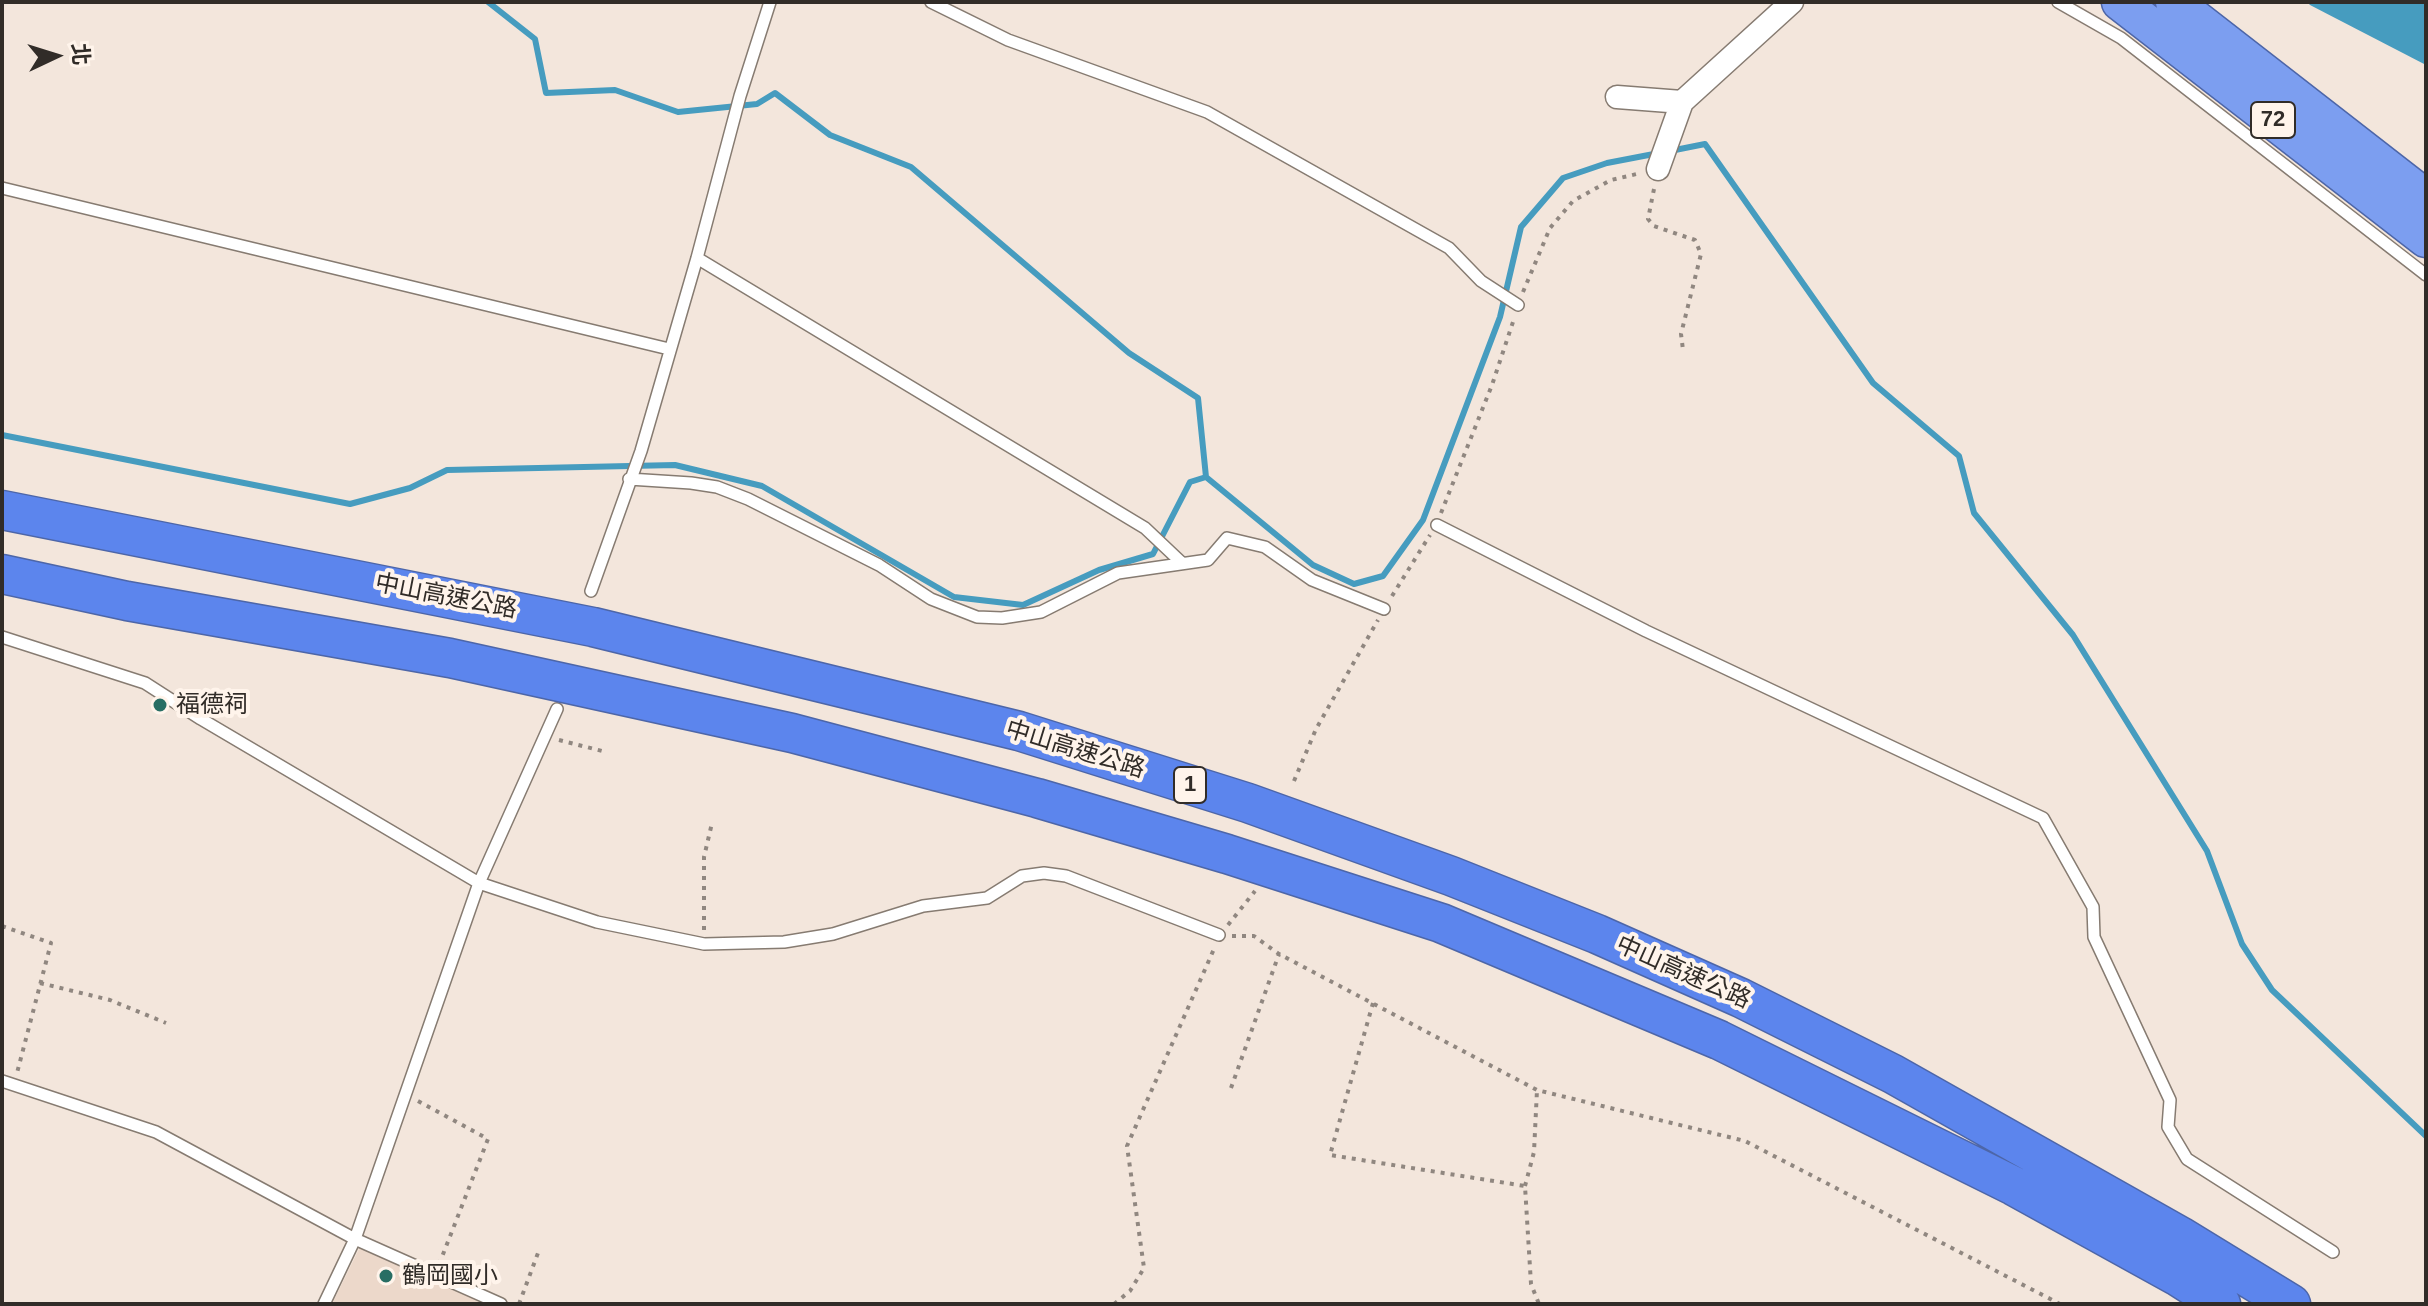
<!DOCTYPE html>
<html>
<head>
<meta charset="utf-8">
<style>
  body { margin:0 }
  #map { position:relative; width:2428px; height:1306px; overflow:hidden; background:#f3e6dc; font-family:Helvetica,"Noto Sans TC",sans-serif }
  canvas { display:block }
  .frame { position:absolute; inset:0; border:4px solid #312c28; pointer-events:none }
  .north { position:absolute; left:16px; top:16px; width:80px; height:80px; -webkit-text-stroke:6px #fff4eb; paint-order:stroke; rotate:86deg; font-size:22px; font-weight:700; line-height:32px; text-align:center; color:#312c28 }
  .north::after { content:''; display:block; margin:auto; width:28px; height:36px; background:#312c28; clip-path:polygon(50% 0,100% 100%,50% 72%,0 100%) }
</style>
</head>
<body>
<div id="map">
<canvas width="2428" height="1306"></canvas>
<div class="frame"></div>
<div class="north">北</div>
</div>
<script>
const ctx = document.querySelector('canvas').getContext('2d');
ctx.lineJoin = 'round';
function fill(path, color) { ctx.fillStyle = color; ctx.fill(path, 'evenodd'); }
const shape = rows => new Path2D(rows.map(r => 'M' + r).join(''));
function strokePath(path, color, width, dash) { ctx.strokeStyle = color; ctx.lineWidth = width; ctx.lineCap = dash ? 'butt' : 'round'; ctx.setLineDash(dash || []); ctx.stroke(path); }
function drawText(font, color, halo, rows, align = 'center') {
  ctx.font = font + ' Helvetica,"Noto Sans TC",sans-serif'; ctx.lineWidth = 8; ctx.setLineDash([]); ctx.textBaseline = 'middle'; ctx.strokeStyle = halo; ctx.fillStyle = color; for (const [text, x, y, turn = 0] of rows) {
    ctx.save(); ctx.translate(x, y); ctx.rotate((+turn || 0) * Math.PI / 180); ctx.textAlign = isNaN(turn) ? turn : align; if (halo) ctx.strokeText(text, 0, 0); ctx.fillText(text, 0, 0); ctx.restore();
  }
}
fill(shape([
  [360,1247,492,1304,332,1304]
]), '#ecd8ca');
fill(shape([
  [2307,2,2426,2,2426,65,2310,5]
]), '#469cbf');
strokePath(shape([
  [488,2,535,39,546,93,615,90,678,112,757,104,775,93,830,135,911,167,1129,353,1198,398,1206,477,1313,565,1354,584,1383,576,1423,520,1500,317,1521,227,1563,178,1607,163,1659,153],
  [1670,151,1705,144,1873,383,1959,456,1974,513,2073,635,2207,851,2242,944,2272,990,2426,1136],
  [2,435,350,504,410,488,447,470,675,465,762,486,954,597,1023,605,1099,570,1153,554,1190,482,1206,477]
]), '#469cbf', 6);
const service = shape([
  [931,2,1008,40,1207,112,1449,248,1481,281,1518,305],
  [2058,2,2121,38,2426,275],
  [2,188,669,349],
  [697,258,1145,528,1182,563],
  [629,479,691,483,717,487,748,499,879,565,931,599,977,617,1002,618,1041,612,1118,573,1208,560,1227,538,1265,547,1312,580,1384,609],
  [1437,525,1646,631,2043,818,2093,907,2094,937,2170,1100,2168,1127,2187,1159,2333,1252],
  [591,591,641,451,697,258,740,96,770,2],
  [2,637,145,683,201,719,479,883,597,922,704,944,784,942,833,934,923,906,987,898,1022,876,1044,873,1066,876,1219,935],
  [2,1081,156,1132,355,1239,501,1304],
  [324,1304,355,1239,479,883,557,709]
]);
const minor = shape([
  [1617,97,1682,102,1792,2],
  [1658,169,1682,102]
]);
const trunk = shape([
  [2120,2,2426,239],
  [2174,2,2426,198]
]);
const motorway = shape([
  [2,510,593,627,1019,731,1248,803,1451,876,1597,934,1741,998,1893,1074,2180,1236,2291,1304],
  [2,574,127,601,450,658,792,733,1037,798,1227,854,1441,923,1719,1040,2014,1186,2177,1276,2221,1304]
]);
strokePath(service, '#867b71', 14);
strokePath(minor, '#867b71', 25);
strokePath(trunk, '#4d66a8', 39);
strokePath(motorway, '#4d66a8', 41);
strokePath(shape([
  [1654,189,1648,219,1654,226,1695,240,1701,254,1681,334,1683,350],
  [1523,292,1550,228,1573,201,1611,180,1641,173],
  [1441,513,1492,385,1514,319],
  [1392,596,1430,535],
  [559,740,602,751],
  [1294,781,1316,729,1378,620],
  [1228,925,1255,891],
  [2,926,51,943,17,1073],
  [704,930,704,857,712,823],
  [1232,936,1254,936,1279,954,1537,1090,1745,1141,2060,1304],
  [40,983,110,1000,166,1023],
  [1373,1003,1330,1155,1525,1186,1531,1284,1539,1304],
  [1231,1088,1279,954],
  [418,1101,488,1139,440,1262],
  [1525,1186,1534,1152,1537,1090],
  [519,1304,538,1253],
  [1114,1304,1130,1291,1144,1268,1127,1146,1214,949]
]), '#908780', 4, [4, 6]);
strokePath(service, '#fff', 11);
strokePath(minor, '#fff', 22);
strokePath(trunk, '#7c9ef0', 36);
strokePath(motorway, '#5c85ed', 38);
for (const [x, y, r, color] of [
  [160,705,8,"#286e64"],
  [386,1276,8,"#286e64"]
]) { const dot = new Path2D(); dot.arc(x, y, r, 0, 2 * Math.PI); ctx.fillStyle = color; ctx.fill(dot); strokePath(dot, '#fff4eb', 3); }
for (const [x, y, w] of [
  [2273,120,44],
  [1190,785,32]
]) { const box = new Path2D(); box.roundRect(x - w / 2, y - 18, w, 36, 6); ctx.fillStyle = '#fff4eb'; ctx.fill(box); strokePath(box, '#312c28', 2); }
drawText('bold 22px', '#312c28', null, [
  ["72",2273,120],
  ["1",1190,785]
]);
drawText('24px', '#312c28', '#fff4eb', [
  ["中山高速公路",446,597,11],
  ["中山高速公路",1075,750,17],
  ["中山高速公路",1683,973,24]
]);
drawText('24px', '#312c28', '#fff4eb', [
  ["福德祠",176,705],
  ["鶴岡國小",402,1276]
], 'left');
</script>
</body>
</html>
